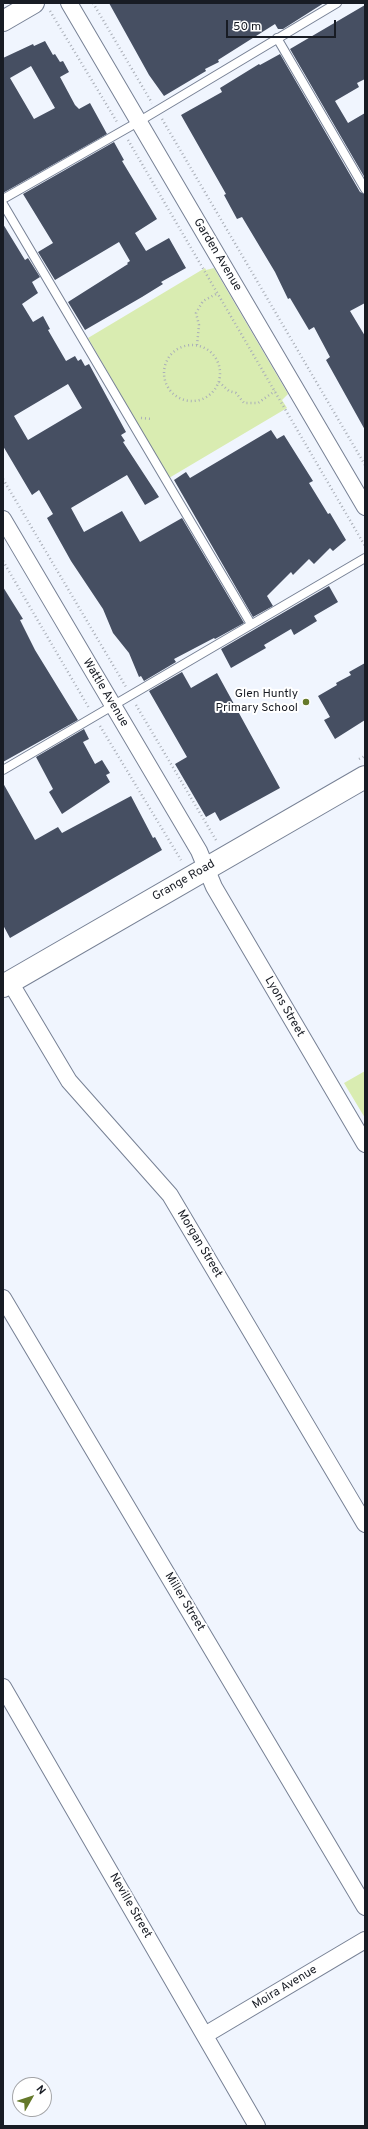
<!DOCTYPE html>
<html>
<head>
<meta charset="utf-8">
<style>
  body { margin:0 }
  #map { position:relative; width:368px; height:2129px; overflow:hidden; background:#f0f5fe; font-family:Overpass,sans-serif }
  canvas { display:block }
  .frame { position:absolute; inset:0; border:4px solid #181c24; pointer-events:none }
  .north { position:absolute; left:12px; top:2077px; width:40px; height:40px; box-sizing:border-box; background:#fff; border:1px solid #a3a4a7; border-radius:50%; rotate:51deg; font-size:11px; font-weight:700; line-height:16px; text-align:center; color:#181c24 }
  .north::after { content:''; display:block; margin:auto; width:14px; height:18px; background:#65792a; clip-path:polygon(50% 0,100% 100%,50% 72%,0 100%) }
  .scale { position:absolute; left:226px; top:20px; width:110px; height:18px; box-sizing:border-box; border:2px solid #181c24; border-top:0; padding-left:5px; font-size:12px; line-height:14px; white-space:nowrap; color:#181c24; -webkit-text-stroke:3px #fff; paint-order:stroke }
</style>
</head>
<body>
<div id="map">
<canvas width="368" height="2129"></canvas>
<div class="frame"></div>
<div class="north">N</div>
<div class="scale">50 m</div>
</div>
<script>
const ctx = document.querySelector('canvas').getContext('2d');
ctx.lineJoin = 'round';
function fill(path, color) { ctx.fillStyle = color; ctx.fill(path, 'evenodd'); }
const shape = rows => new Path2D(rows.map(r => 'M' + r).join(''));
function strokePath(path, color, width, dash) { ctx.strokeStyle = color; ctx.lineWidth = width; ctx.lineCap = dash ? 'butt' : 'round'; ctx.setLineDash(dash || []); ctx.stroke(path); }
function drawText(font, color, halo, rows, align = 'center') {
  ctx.font = font + ' Overpass,sans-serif'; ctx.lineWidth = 4; ctx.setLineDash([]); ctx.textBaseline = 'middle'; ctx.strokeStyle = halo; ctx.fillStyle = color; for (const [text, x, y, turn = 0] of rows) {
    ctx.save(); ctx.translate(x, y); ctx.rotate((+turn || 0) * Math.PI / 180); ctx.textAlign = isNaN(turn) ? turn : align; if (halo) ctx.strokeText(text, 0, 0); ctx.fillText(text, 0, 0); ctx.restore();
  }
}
fill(shape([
  [205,268,206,270,214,268,288,394,282,400,287,408,169,478,88,338],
  [365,1071,365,1118,344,1083]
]), '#d9ecb1');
fill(shape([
  [109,3,324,3,283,29,278,29,275,24,218,60,219,62,205,69,206,71,164,96,149,75],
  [365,5,365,79,357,83,359,87,335,101,348,123,365,113,365,178,290,49],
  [45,41,53,55,55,54,60,62,63,61,69,72,60,77,75,105,79,109,90,103,107,134,3,193,3,58,33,44,34,46],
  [31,66,55,108,34,119,10,78],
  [280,54,360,192,365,194,365,303,350,311,365,336,365,430,326,360,330,357,314,327,309,330,290,298,288,299,275,272,242,217,237,219,224,195,226,194,181,115,222,92,220,88,259,64,260,65],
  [114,142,124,160,122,161,157,219,135,233,146,251,169,238,186,268,161,282,163,284,142,297,85,330,68,302,128,264,127,263,130,261,119,242,55,280,38,252,53,243,23,194],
  [3,224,25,260,28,258,40,277,32,282,38,293,22,304,33,322,43,316,50,329,48,330,66,361,75,356,78,361,81,359,85,366,89,364,126,432,121,435,125,441,123,442,159,497,145,505,127,475,71,508,84,532,122,511,140,542,182,518,244,623,215,639,214,638,174,659,176,662,144,681,141,676,139,677,129,653,113,633,103,609,71,561,47,518,53,514,39,490,32,495,3,446],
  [68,384,82,408,28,440,14,416],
  [271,430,277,439,284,435,313,481,309,483,328,514,330,513,346,540,333,551,330,548,314,564,309,559,293,575,291,572,267,596,273,606,253,617,174,480,186,472,190,478],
  [329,586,338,602,314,616,317,621,294,635,291,629,264,645,266,648,231,668,221,649],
  [3,587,23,619,20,620,35,650,78,720,3,762],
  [365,663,365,720,335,739,324,720,330,717,318,696,337,685,336,683,351,675,349,672],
  [182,672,191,688,217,673,280,788,220,821,215,812,206,817,175,764,187,757,149,691],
  [84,729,89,739,83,742,95,764,102,760,110,773,106,775,110,782,62,814,49,792,53,789,36,757],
  [3,783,35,840,58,827,62,833,131,796,153,838,155,837,162,850,10,938,3,925]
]), '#464f62');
const service = shape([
  [277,38,365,189],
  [3,199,138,122,337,3],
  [3,204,251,624],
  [3,770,365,558]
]);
const minor = shape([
  [69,3,365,507],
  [3,519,199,851,214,887,365,1144],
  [10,982,69,1081,170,1195,365,1524],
  [3,1298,365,1907],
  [3,1687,257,2126],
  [205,2035,365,1940]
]);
const tertiary = shape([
  [3,21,34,3]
]);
const secondary = shape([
  [3,986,365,777]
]);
strokePath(service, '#778195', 10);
strokePath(minor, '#778195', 18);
strokePath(tertiary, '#778195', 22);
strokePath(secondary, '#778195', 24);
strokePath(shape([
  [93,3,152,103],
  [50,11,117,122],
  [162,119,365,465],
  [128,140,365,546],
  '164 373a28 28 0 1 1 56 0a28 28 0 1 1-56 0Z',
  [197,345,199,325,196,313,203,301,218,293],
  [219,382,229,391,236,393,244,403,258,403,275,391],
  [141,418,152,419],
  [3,479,126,687],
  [3,561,89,708],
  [136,705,216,840],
  [100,726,181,860],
  [359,759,365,756]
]), '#aaafb8', 2.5, [1, 3]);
strokePath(service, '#fff', 8);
strokePath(minor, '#fff', 16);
strokePath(tertiary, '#fff', 20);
strokePath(secondary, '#fff', 22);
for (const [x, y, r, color] of [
  [306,702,4,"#65792a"]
]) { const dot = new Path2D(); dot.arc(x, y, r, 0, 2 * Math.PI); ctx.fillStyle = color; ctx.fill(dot); strokePath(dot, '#fff', 1.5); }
drawText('12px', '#181c24', '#fff', [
  ["Garden Avenue",217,255,59],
  ["Wattle Avenue",105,693,59],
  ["Grange Road",184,881,-30],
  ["Lyons Street",284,1007,60],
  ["Morgan Street",199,1244,59],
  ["Miller Street",184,1602,59],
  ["Neville Street",130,1906,60],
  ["Moira Avenue",285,1988,-31]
]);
drawText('12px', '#181c24', '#fff', [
  ["Glen Huntly",298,695],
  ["Primary School",298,709]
], 'right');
</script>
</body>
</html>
